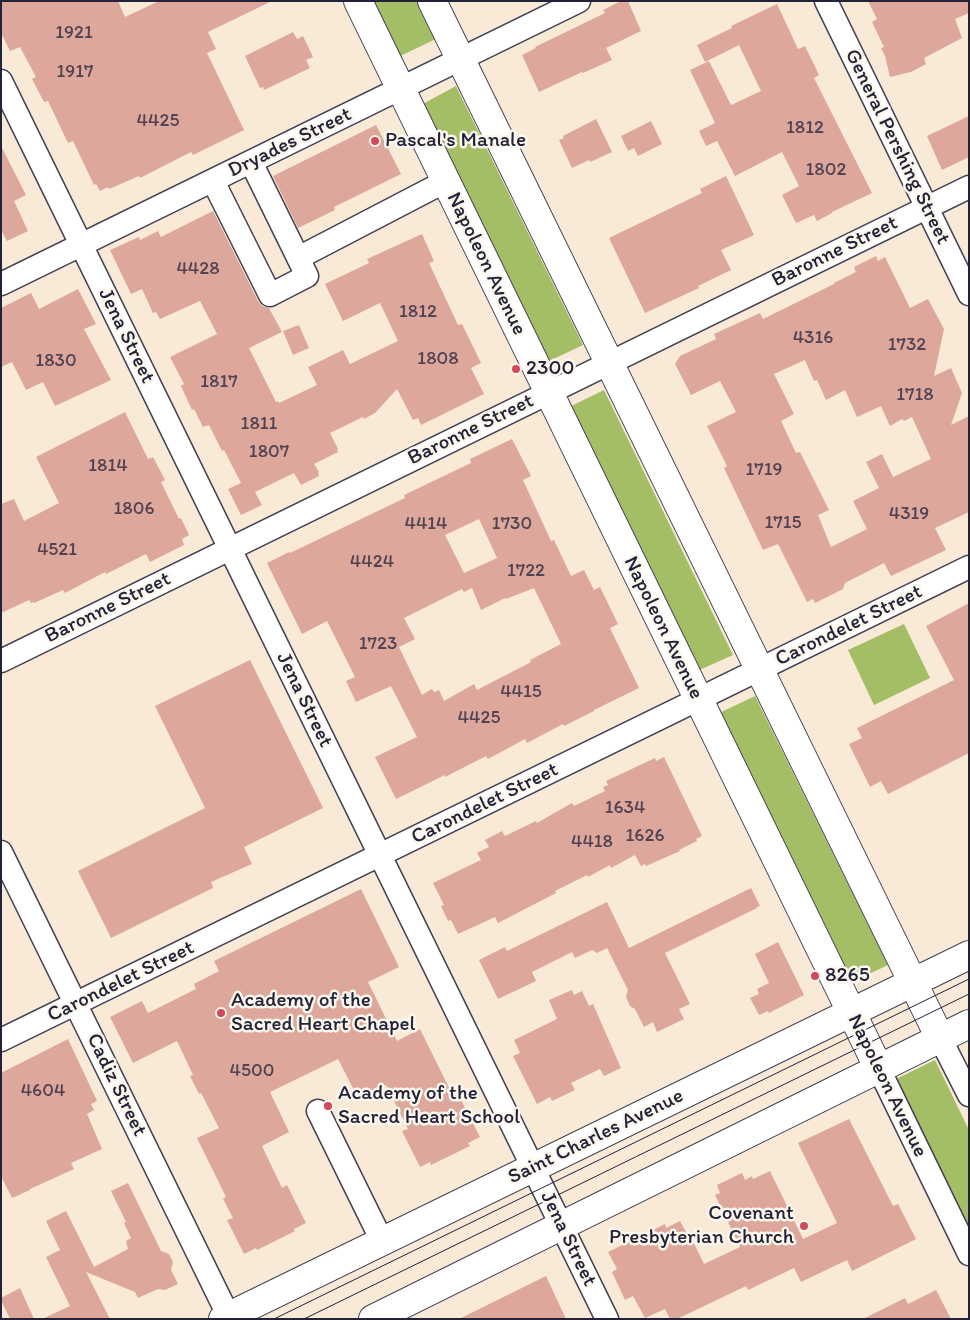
<!DOCTYPE html>
<html>
<head>
<meta charset="utf-8">
<style>
  body { margin:0 }
  #map { position:relative; width:970px; height:1320px; overflow:hidden; background:#f8ead7; font-family:Itim,sans-serif }
  canvas { display:block }
  .frame { position:absolute; inset:0; border:2px solid #22223b; pointer-events:none }
</style>
</head>
<body>
<div id="map">
<canvas width="970" height="1320"></canvas>
<div class="frame"></div>
</div>
<script>
const ctx = document.querySelector('canvas').getContext('2d');
ctx.lineJoin = 'round';
function fill(path, color) { ctx.fillStyle = color; ctx.fill(path, 'evenodd'); }
const shape = rows => new Path2D(rows.map(r => 'M' + r).join(''));
function strokePath(path, color, width, dash) { ctx.strokeStyle = color; ctx.lineWidth = width; ctx.lineCap = dash ? 'butt' : 'round'; ctx.setLineDash(dash || []); ctx.stroke(path); }
function drawText(font, color, halo, rows, align = 'center') {
  ctx.font = font + ' Itim,sans-serif'; ctx.lineWidth = 5; ctx.setLineDash([]); ctx.textBaseline = 'middle'; ctx.strokeStyle = halo; ctx.fillStyle = color; for (const [text, x, y, turn = 0] of rows) {
    ctx.save(); ctx.translate(x, y); ctx.rotate((+turn || 0) * Math.PI / 180); ctx.textAlign = isNaN(turn) ? turn : align; if (halo) ctx.strokeText(text, 0, 0); ctx.fillText(text, 0, 0); ctx.restore();
  }
}
fill(shape([
  [368,1,417,1,436,39,396,58],
  [456,86,583,345,545,363,419,106],
  [604,390,733,655,695,672,567,408],
  [904,624,930,678,874,705,848,650],
  [755,696,888,965,848,984,717,714],
  [935,1060,969,1130,969,1231,894,1080]
]), '#a3be65');
fill(shape([
  [1,1,118,1,125,17,159,1,272,1,208,32,216,49,207,53,244,130,193,155,191,152,140,178,139,176,109,189,108,187,100,191,96,184,94,185,73,141,68,143,48,101,44,102,32,79,36,77,20,47,10,51,1,33],
  [621,1,628,1,641,31,606,48,612,60,583,73,582,72,539,92,522,55,536,48,535,47,605,13,603,10],
  [868,1,969,1,969,13,955,19,962,38,924,58,926,64,911,72,890,77,885,56,881,48,884,47,872,22,877,19],
  [777,4,798,49,805,46,819,75,814,78,872,193,832,212,832,213,817,221,814,215,796,223,782,195,799,186,782,152,735,176,717,141,706,146,699,131,715,123,690,70,709,61,731,105,761,91,739,45,705,62,697,45,732,28,731,26],
  [293,32,297,39,303,36,313,57,306,60,310,68,264,90,263,87,260,88,245,56],
  [969,116,969,157,942,170,927,136],
  [596,119,612,152,590,162,589,160,572,168,559,140,564,138,563,136],
  [651,121,662,144,638,156,634,148,628,151,621,136],
  [376,125,401,174,334,207,335,210,298,228,273,176],
  [1,146,26,195,14,201,28,231,7,241,1,230],
  [726,176,754,235,721,250,731,270,698,286,699,288,645,313,609,238,702,193,700,189],
  [213,211,258,301,262,306,269,308,282,332,249,348,276,402,278,401,279,403,317,385,308,367,343,350,350,364,398,341,380,303,343,321,325,284,369,263,367,259,422,234,434,261,429,263,458,325,462,324,481,363,471,368,484,394,421,425,418,418,413,420,397,389,375,413,364,419,363,417,330,433,338,449,337,450,338,452,314,464,319,472,318,473,319,476,301,485,294,473,255,492,262,505,241,515,228,489,241,483,224,450,222,451,209,425,203,427,194,409,192,410,181,386,184,384,170,357,217,334,200,301,160,319,156,312,153,313,142,289,131,294,110,250,139,237,140,240,158,231,161,237],
  [876,256,878,261,885,257,910,308,928,299,944,329,934,376,951,368,962,393,951,425,969,416,969,512,935,528,946,550,891,576,884,563,845,583,843,589,815,603,813,599,807,602,778,544,763,550,724,468,727,466,707,426,736,412,720,381,691,395,675,364,680,356,716,339,714,334,760,313,763,319,834,284,834,283,856,272,854,267],
  [805,360,814,381,817,380,826,400,845,390,857,417,881,406,890,426,902,419,904,421,912,417,931,459,893,477,882,454,866,462,879,488,853,501,867,529,831,547,818,515,829,510,800,452,796,453,781,421,794,414,774,374],
  [78,289,96,324,84,329,111,380,55,406,43,382,26,390,12,362,1,367,1,308,31,293,39,309],
  [299,325,309,348,293,355,283,331],
  [125,412,148,459,153,457,165,480,161,482,179,519,181,518,189,535,182,539,184,545,150,562,146,554,106,574,105,572,65,593,63,590,34,603,33,602,31,603,29,600,1,613,1,504,14,499,24,521,59,503,36,457],
  [512,439,531,476,523,480,551,541,554,540,571,576,584,570,594,590,600,587,618,624,610,628,639,688,594,710,594,711,564,726,563,724,527,743,525,739,488,759,486,756,445,777,445,775,396,799,375,757,417,737,391,686,356,702,346,681,355,677,327,621,302,634,267,563,289,552,290,553,405,498,404,495,471,463,470,459],
  [479,519,497,558,464,573,445,535],
  [472,588,481,610,505,598,506,599,534,588,561,644,530,660,531,662,477,690,474,684,444,701,439,690,434,692,432,689,422,695,399,647,415,639,404,618,462,589,464,592],
  [969,603,969,753,888,794,881,781,870,787,849,744,862,738,857,728,954,680,926,626],
  [250,660,323,808,244,847,252,864,211,882,213,888,111,938,78,871,205,808,155,706],
  [664,757,702,836,696,839,697,841,679,850,680,851,646,866,645,864,641,866,635,855,611,868,610,865,588,877,587,875,555,891,556,893,498,923,495,917,458,934,451,920,448,921,441,906,444,905,433,883,481,860,477,853,489,847,485,840,502,831,505,836,536,821,537,823,572,803,574,806,605,791,603,787,608,785,606,781,655,758,656,761],
  [751,888,760,906,757,907,757,908,665,953,690,1004,679,1009,684,1019,657,1032,653,1022,644,1027,635,1009,630,1006,626,997,628,990,607,948,597,953,592,950,575,958,572,952,532,972,536,981,498,999,479,960,505,947,507,951,607,902,629,948],
  [361,889,399,967,368,982,397,1041,420,1029,456,1102,461,1100,480,1137,468,1143,470,1146,431,1165,430,1162,420,1167,402,1131,408,1129,386,1085,358,1098,338,1059,270,1092,289,1132,262,1146,282,1188,287,1185,306,1223,294,1229,295,1231,257,1250,256,1248,244,1254,227,1220,233,1218,223,1199,226,1197,197,1138,219,1128,201,1093,199,1094,190,1076,193,1075,177,1041,133,1063,110,1017,142,1001,148,1013,196,989,194,984,219,971,214,961],
  [778,942,804,995,769,1013,768,1011,759,1015,750,998,759,994,757,989,769,983,755,954],
  [572,990,574,995,582,991,589,1006,593,1004,621,1068,604,1076,600,1069,571,1083,575,1090,552,1101,550,1097,537,1104,513,1056,520,1053,514,1040,557,1019,549,1000],
  [68,1039,97,1101,91,1104,94,1110,87,1114,102,1149,71,1163,74,1169,30,1189,30,1190,12,1198,1,1176,1,1073],
  [849,1119,893,1206,898,1204,916,1239,852,1271,847,1260,801,1282,794,1268,748,1290,746,1286,677,1319,670,1319,665,1309,645,1318,633,1296,625,1300,612,1272,617,1269,608,1252,665,1224,666,1228,680,1221,688,1236,690,1235,704,1264,740,1247,715,1195,720,1193,717,1185,742,1173,745,1180,752,1176,753,1179,770,1171,803,1239,837,1223,798,1143],
  [128,1183,161,1251,169,1254,173,1262,171,1270,178,1284,165,1290,158,1289,138,1298,135,1292,86,1272,110,1319,42,1319,70,1306,46,1257,60,1250,46,1221,66,1211,94,1267,128,1249,126,1241,131,1238,124,1223,126,1222,111,1191],
  [546,1276,566,1319,459,1319],
  [20,1288,34,1319,10,1319,1,1300,1,1298],
  [936,1290,951,1319,863,1319,905,1298,908,1304]
]), '#dda79b');
const minor = shape([
  [826,1,969,294],
  [1,81,607,1319],
  [213,181,270,295,307,276,251,162],
  [298,258,446,181],
  [1,284,579,1],
  [1,661,969,187],
  [1,852,230,1319],
  [940,1038,969,1095],
  [1,1040,969,567],
  [879,1069,969,1254],
  [318,1111,382,1241]
]);
const major = shape([
  [358,1,879,1069],
  [432,1,940,1038],
  [223,1319,969,955],
  [373,1319,969,1024]
]);
strokePath(minor, '#424052', 25);
strokePath(major, '#424052', 30);
strokePath(minor, '#fff', 22);
strokePath(major, '#fff', 28);
strokePath(shape([
  [274,1319,969,979],
  [304,1319,969,994]
]), '#22223b', 1);
for (const [x, y, r, color] of [
  [375,141,5,"#d1495b"],
  [516,369,5,"#d1495b"],
  [815,976,5,"#d1495b"],
  [221,1013,5,"#d1495b"],
  [328,1106,5,"#d1495b"],
  [804,1226,5,"#d1495b"]
]) { const dot = new Path2D(); dot.arc(x, y, r, 0, 2 * Math.PI); ctx.fillStyle = color; ctx.fill(dot); strokePath(dot, '#fbf7ec', 2); }
drawText('19px', '#514353', null, [
  ["1921",74,33],
  ["1917",75,72],
  ["4425",158,121],
  ["1812",805,128],
  ["1802",826,170],
  ["4428",198,269],
  ["1812",418,312],
  ["4316",813,338],
  ["1732",907,345],
  ["1808",438,359],
  ["1830",56,361],
  ["1817",219,382],
  ["1718",915,395],
  ["1811",259,424],
  ["1807",269,452],
  ["1814",108,466],
  ["1719",764,470],
  ["1806",134,509],
  ["4319",909,514],
  ["1715",783,523],
  ["4414",426,524],
  ["1730",512,524],
  ["4521",57,550],
  ["4424",372,562],
  ["1722",526,571],
  ["1723",378,644],
  ["4415",521,692],
  ["4425",479,718],
  ["1634",625,808],
  ["1626",645,836],
  ["4418",592,842],
  ["4500",252,1071],
  ["4604",43,1091]
]);
drawText('21px', '#22223b', '#fbf7ec', [
  ["Pascal's Manale",385,141],
  ["2300",526,369],
  ["8265",825,976],
  ["Academy of the",231,1001],
  ["Sacred Heart Chapel",231,1025],
  ["Academy of the",338,1094],
  ["Sacred Heart School",338,1118],
  ["Covenant",794,1214,"right"],
  ["Presbyterian Church",794,1238,"right"]
], 'left');
drawText('21px', '#22223b', '#fbf7ec', [
  ["Dryades Street",290,143,-26],
  ["General Pershing Street",897,147,64],
  ["Baronne Street",835,252,-26],
  ["Napoleon Avenue",486,264,64],
  ["Jena Street",126,336,64],
  ["Baronne Street",471,430,-26],
  ["Baronne Street",108,608,-26],
  ["Carondelet Street",849,626,-26],
  ["Napoleon Avenue",663,628,64],
  ["Jena Street",304,700,64],
  ["Carondelet Street",485,804,-26],
  ["Carondelet Street",121,982,-26],
  ["Cadiz Street",116,1085,64],
  ["Napoleon Avenue",887,1086,64],
  ["Saint Charles Avenue",596,1137,-26],
  ["Jena Street",568,1239,64]
]);
</script>
</body>
</html>
